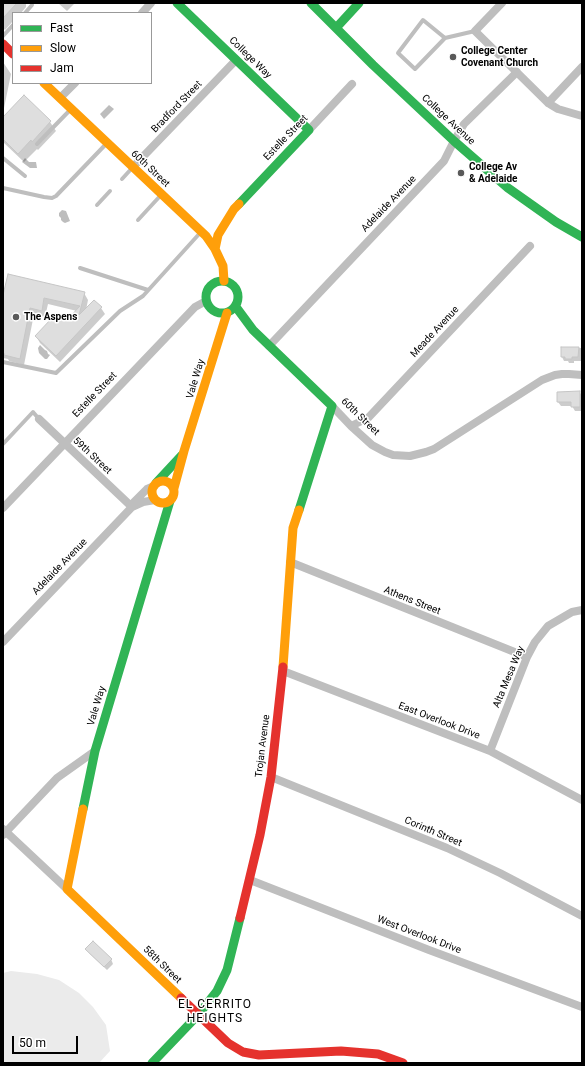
<!DOCTYPE html>
<html>
<head>
<meta charset="utf-8">
<style>
  body { margin:0 }
  #map { position:relative; width:585px; height:1066px; overflow:hidden; background:#fff; font-family:Roboto,sans-serif }
  canvas { display:block }
  .frame { position:absolute; inset:0; border:4px solid #000; pointer-events:none }
  .legend { position:absolute; left:12px; top:12px; width:140px; height:72px; box-sizing:border-box; background:#fff; border:1px solid #999; margin:0; padding:5px 7px; list-style:none; font-size:12px; color:#000 }
  .legend li { display:flex; align-items:center; gap:8px; height:20px }
  .legend b { width:20px; border:1px solid #999 }
  .scale { position:absolute; left:12px; top:1036px; width:66px; height:18px; box-sizing:border-box; border:2px solid #000; border-top:0; padding-left:5px; font-size:12px; line-height:14px; white-space:nowrap; color:#000; -webkit-text-stroke:3px #fff; paint-order:stroke }
</style>
</head>
<body>
<div id="map">
<canvas width="585" height="1066"></canvas>
<div class="frame"></div>
<ul class="legend">
<li><b style="height:5px;background:#30b455"></b>Fast</li>
<li><b style="height:5px;background:#ff9f0a"></b>Slow</li>
<li><b style="height:5px;background:#e5322d"></b>Jam</li>
</ul>
<div class="scale">50 m</div>
</div>
<script>
const ctx = document.querySelector('canvas').getContext('2d');
ctx.lineJoin = 'round';
function fill(path, color) { ctx.fillStyle = color; ctx.fill(path, 'evenodd'); }
const shape = rows => new Path2D(rows.map(r => 'M' + r).join(''));
function strokePath(path, color, width, dash) { ctx.strokeStyle = color; ctx.lineWidth = width; ctx.lineCap = dash ? 'butt' : 'round'; ctx.setLineDash(dash || []); ctx.stroke(path); }
function drawText(font, color, halo, rows, align = 'center') {
  ctx.font = font + ' Roboto,sans-serif'; ctx.lineWidth = 3; ctx.setLineDash([]); ctx.textBaseline = 'middle'; ctx.strokeStyle = halo; ctx.fillStyle = color; for (const [text, x, y, turn = 0] of rows) {
    ctx.save(); ctx.translate(x, y); ctx.rotate((+turn || 0) * Math.PI / 180); ctx.textAlign = isNaN(turn) ? turn : align; if (halo) ctx.strokeText(text, 0, 0); ctx.fillText(text, 0, 0); ctx.restore();
  }
}
fill(shape([
  [11,971,37,974,59,980,79,993,93,1007,106,1025,110,1051,99,1063,3,1063,3,973]
]), '#ebebeb');
fill(shape([
  [109,105,114,109,104,119,100,114],
  [25,158,29,162,36,162,37,168,30,168,22,162],
  [62,210,66,211,70,221,65,223,63,222,61,220,61,218,59,216,59,213],
  [40,345,45,350,47,351,48,354,50,355,47,359,45,359,39,353,38,348]
]), '#bdbdbd');
fill(shape([
  [3,3,26,3,26,7,21,13,13,13,13,21,5,30,3,28],
  [58,3,75,3,67,11],
  [3,62,11,74,3,113],
  [24,97,50,122,56,131,38,150,37,149,24,162,3,142,3,119],
  [84,293,88,300,86,310,101,308,105,314,60,362,40,343,36,336,56,323,67,321,77,311,48,304,45,317,34,314,24,365,9,361,8,359,3,358,3,299],
  [562,348,582,348,582,361,574,361,574,363,569,363,568,361,564,361,562,357],
  [579,392,582,395,582,411,575,411,572,406,561,406,558,402],
  [87,949,111,959,113,964,107,970,89,953]
]), '#0003');
const building = shape([
  [3,3,17,3,3,18,3,3],
  [24,95,51,121,32,142,31,140,18,154,3,139,3,117,24,95],
  [8,274,85,292,79,315,94,300,102,307,56,356,35,336,52,318,56,322,62,316,67,320,80,306,44,298,42,311,30,308,20,359,4,355,4,353,3,353,3,295,8,274],
  [561,347,579,347,578,357,572,357,572,359,565,359,565,357,561,357,561,347],
  [580,391,580,407,571,407,571,402,557,402,557,392,580,391],
  [93,941,112,959,104,967,85,949,93,941]
]);
fill(building, '#dedede');
strokePath(building, '#c6c6c6', 1);
strokePath(shape([
  [25,13,32,5],
  [3,36,13,25],
  [445,38,415,69,398,53,423,20,445,38,475,31],
  [37,144,71,109],
  [3,158,25,176],
  [122,179,133,167],
  [3,188,44,197,52,198,56,196,107,143],
  [97,205,110,191],
  [138,220,161,195],
  [80,268,148,290],
  [3,362,56,373,120,311,143,296,200,233],
  [3,444,33,412,39,419]
]), '#bebebe', 4);
strokePath(shape([
  [502,3,475,31,548,103,558,109,582,116],
  [142,13,151,3],
  [60,98,75,83],
  [548,103,582,67],
  [309,130,352,84],
  [133,167,236,60],
  [269,346,444,161,454,141,464,124,517,72],
  [332,406,351,426,372,445,385,452,393,455,410,456,426,452,434,449,542,380,555,375,562,374,569,374,582,375],
  [39,419,132,507],
  [351,426,368,418,530,246],
  [132,507,143,502,155,500],
  [3,508,195,307,206,301],
  [290,562,527,657],
  [3,642,132,507,134,502,147,489,154,486],
  [283,671,490,751,582,800],
  [490,751,527,657,535,642,548,626,572,612,582,610],
  [271,777,447,848,500,873,582,916],
  [3,829,67,889],
  [3,835,57,778,95,751],
  [250,880,429,950,582,1007]
]), '#bebebe', 8);
strokePath(shape([
  [177,3,309,130,239,204],
  [311,3,373,65,454,141,508,188,556,222,582,237],
  [336,28,359,3],
  '206 297a16 16 0 1 1 32 0a16 16 0 1 1-32 0Z',
  [236,307,253,330,332,406,299,510],
  [156,483,182,455],
  [83,809,95,751,170,501],
  [152,1063,198,1015,217,991,227,970,240,918]
]), '#30b455', 9);
strokePath(shape([
  [44,83,206,236,215,249,223,266,224,281],
  [215,249,218,235,234,209,239,204],
  '152 492a11 11 0 1 1 22 0a11 11 0 1 1-22 0Z',
  [174,488,184,451,227,313],
  [283,667,293,528,299,510],
  [83,809,67,889,181,998]
]), '#ff9f0a', 9);
strokePath(shape([
  [3,44,13,54],
  [240,918,260,835,271,777,283,667],
  [181,998,228,1043,243,1052,259,1055,341,1051,378,1054,403,1063]
]), '#e5322d', 9);
for (const [x, y, r, color] of [
  [453,57,4,"#595959"],
  [461,173,4,"#595959"],
  [16,317,4,"#595959"]
]) { const dot = new Path2D(); dot.arc(x, y, r, 0, 2 * Math.PI); ctx.fillStyle = color; ctx.fill(dot); strokePath(dot, '#fff', 1.5); }
drawText('bold 10px', '#000', '#fff', [
  ["College Center",461,51],
  ["Covenant Church",461,63],
  ["College Av",469,167],
  ["& Adelaide",469,179],
  ["The Aspens",24,317]
], 'left');
drawText('10px', '#000', '#fff', [
  ["College Way",250,58,44],
  ["Bradford Street",177,107,-46],
  ["College Avenue",448,120,43],
  ["Estelle Street",286,138,-46],
  ["60th Street",150,169,43],
  ["Adelaide Avenue",389,204,-46],
  ["Meade Avenue",435,332,-47],
  ["Vale Way",196,379,-73],
  ["Estelle Street",95,395,-46],
  ["60th Street",360,417,44],
  ["59th Street",92,456,43],
  ["Adelaide Avenue",60,567,-46],
  ["Athens Street",412,601,22],
  ["Alta Mesa Way",509,677,-67],
  ["Vale Way",97,706,-73],
  ["East Overlook Drive",439,721,21],
  ["Trojan Avenue",263,746,-83],
  ["Corinth Street",433,832,23],
  ["West Overlook Drive",419,935,21],
  ["58th Street",162,965,44]
]);
ctx.letterSpacing = '1px';
drawText('12px', '#000', '#fff', [
  ["EL CERRITO",215,1005],
  ["HEIGHTS",215,1019]
]);
ctx.letterSpacing = '0px';
</script>
</body>
</html>
